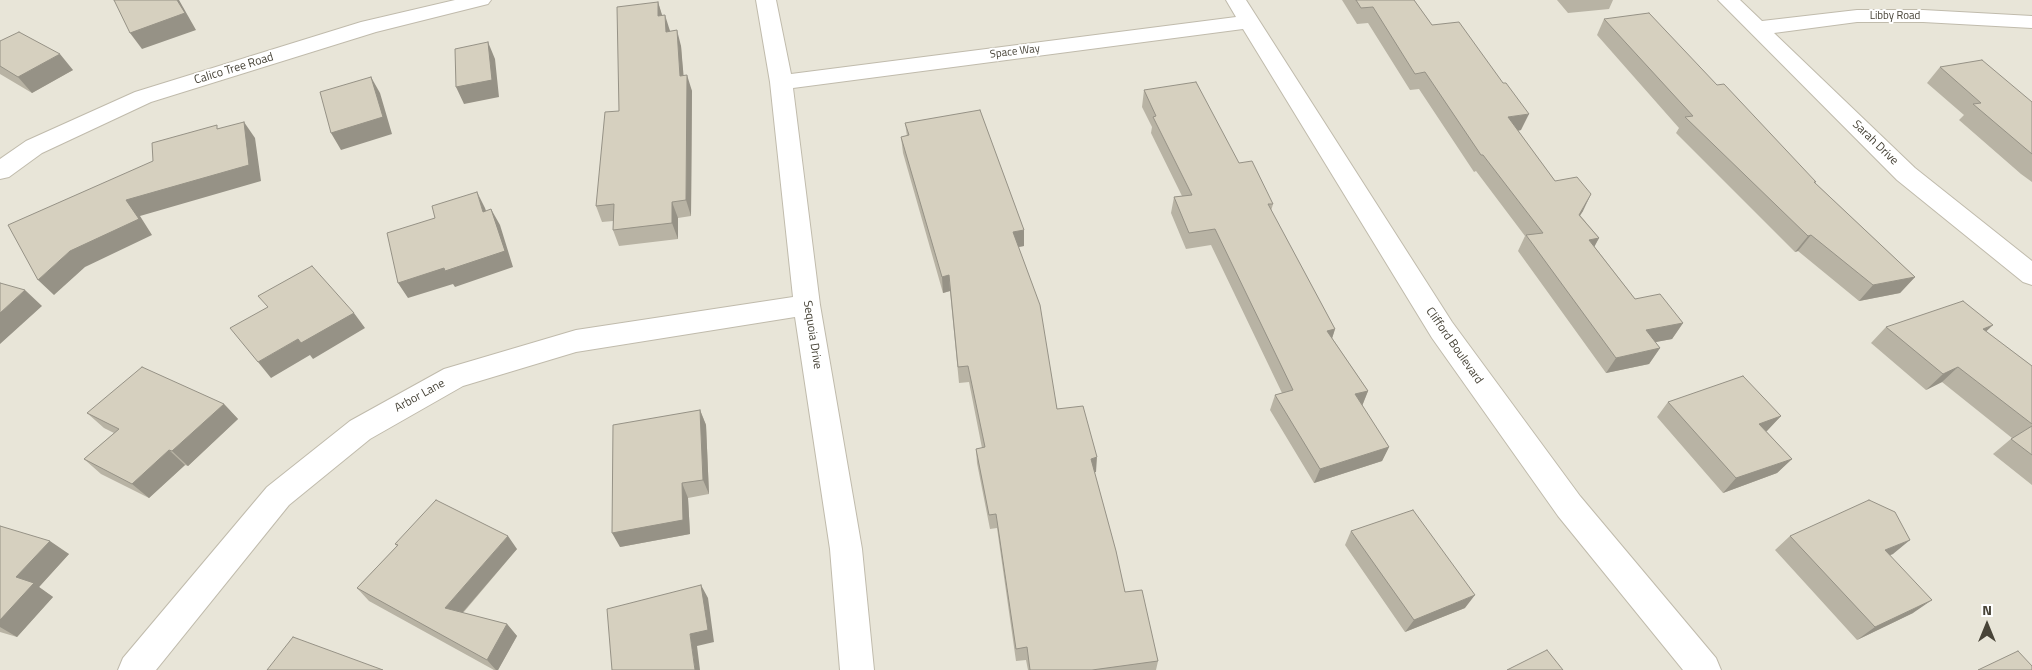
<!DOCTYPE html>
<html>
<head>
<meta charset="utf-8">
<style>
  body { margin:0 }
  #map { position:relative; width:2032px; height:670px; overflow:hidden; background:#f4f2ea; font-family:"Titillium Web",sans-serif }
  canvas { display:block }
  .north { position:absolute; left:1962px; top:600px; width:50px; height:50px; -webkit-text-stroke:4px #fff; paint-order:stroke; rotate:0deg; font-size:14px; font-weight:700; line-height:20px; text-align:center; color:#484438 }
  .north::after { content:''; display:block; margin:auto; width:18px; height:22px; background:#484438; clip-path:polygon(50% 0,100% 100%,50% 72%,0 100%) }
</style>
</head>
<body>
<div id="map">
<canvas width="2032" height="670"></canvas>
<div class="north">N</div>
</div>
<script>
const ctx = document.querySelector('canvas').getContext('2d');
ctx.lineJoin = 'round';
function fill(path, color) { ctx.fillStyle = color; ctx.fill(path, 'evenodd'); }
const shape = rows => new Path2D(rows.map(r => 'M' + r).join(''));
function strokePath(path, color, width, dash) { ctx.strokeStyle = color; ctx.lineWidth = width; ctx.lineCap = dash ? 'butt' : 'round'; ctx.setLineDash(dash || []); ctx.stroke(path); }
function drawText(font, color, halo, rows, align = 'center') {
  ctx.font = font + ' "Titillium Web",sans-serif'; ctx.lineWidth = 4; ctx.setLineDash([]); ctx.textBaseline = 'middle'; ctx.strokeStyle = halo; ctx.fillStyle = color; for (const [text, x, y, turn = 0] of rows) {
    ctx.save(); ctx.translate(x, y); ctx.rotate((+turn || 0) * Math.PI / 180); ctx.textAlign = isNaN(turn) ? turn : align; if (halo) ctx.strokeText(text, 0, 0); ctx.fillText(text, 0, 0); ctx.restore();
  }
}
fill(shape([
  [0,0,2032,0,2032,670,0,670]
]), '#e8e5d8');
const minor = shape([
  [455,0,491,0,488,4,376,32,151,102,42,153,9,177,0,179,0,159,26,141,135,92,361,22,455,0],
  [756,0,776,0,791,74,1236,17,1226,0,1246,0,1452,322,1580,496,1716,658,1721,670,1683,670,1558,516,1432,338,1243,29,793,88,820,305,862,549,874,670,840,670,830,549,795,317,576,352,463,386,370,439,289,505,156,670,118,670,123,658,267,487,350,421,444,369,576,330,793,297,770,82,756,0],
  [1718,0,1740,0,1762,21,1857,10,1923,10,2032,16,2032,28,1923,22,1857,22,1774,33,1915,168,2032,261,2032,285,2023,282,1897,180,1718,0]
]);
strokePath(minor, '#c0bbac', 2);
fill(minor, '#fff');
fill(shape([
  [1342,0,1414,0,1432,25,1521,130,1518,131,1555,181,1583,211,1580,215,1599,238,1594,246,1635,299,1683,323,1672,339,1655,342,1660,348,1649,364,1606,373,1518,251,1525,236,1476,171,1474,172,1419,89,1410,90,1368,23,1357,24],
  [1557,0,1613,0,1609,9,1568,13],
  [658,2,662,16,670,31,681,46,683,75,692,91,691,216,678,218,678,239,619,246,613,230,613,221,602,222,596,206,619,111],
  [1604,19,1717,85,1815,183,1915,277,1900,293,1859,301,1798,251,1795,252,1676,133,1679,128,1597,35],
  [0,41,73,70,32,93,0,74],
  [1940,67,2032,102,2032,182,2021,174,1959,120,1964,115,1927,83],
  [1144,90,1239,163,1273,204,1271,211,1335,329,1332,338,1368,391,1362,406,1389,447,1382,461,1314,483,1270,410,1275,395,1282,393,1211,245,1186,249,1171,213,1174,197,1182,196,1151,133,1152,127,1142,107],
  [905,123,1024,230,1024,246,1018,247,1057,409,1096,472,1094,472,1125,592,1158,661,1156,670,1028,670,1026,660,1016,661,997,528,990,529,977,463,976,449,982,448,969,382,959,383,950,291,943,293,903,153,901,137,907,136],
  [1886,327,1986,332,2032,366,2032,485,1993,454,2012,438,1942,382,1926,390,1871,343],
  [1668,402,1781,416,1766,431,1792,459,1777,473,1723,493,1657,417],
  [224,404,238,419,188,466,185,465,149,498,101,474,84,459,114,433,104,428,87,413],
  [700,410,706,425,709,494,688,498,690,534,620,547],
  [0,526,69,554,39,587,53,597,17,637,0,632],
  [1351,531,1465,608,1405,632,1345,545],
  [1790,536,1893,554,1890,555,1913,613,1857,640,1775,550],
  [395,544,517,549,463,613,507,624,517,636,498,670,494,670,369,601,357,588,397,546]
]), '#b8b3a4');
fill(shape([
  [177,0,179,0,196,30,142,49,130,33],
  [658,2,663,18,658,16],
  [665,15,670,31,666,32],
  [677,30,681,46,685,92,680,76],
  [488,42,495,59,499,97,464,104,456,87],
  [60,54,73,70,32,93,18,77],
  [687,75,692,91,691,216,686,200],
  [371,77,380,93,392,134,341,150,331,133],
  [1529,114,1521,130,1501,133,1508,117],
  [244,122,255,138,261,181,140,216,152,235,85,267,54,295,38,280,126,200],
  [477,192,485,208,492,228,483,212],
  [1591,194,1583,211,1570,231,1579,215],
  [672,202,678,218,678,239,672,223],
  [491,209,500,225,513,267,455,287,453,284,408,298,398,283],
  [1024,230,1024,246,1013,248,1013,232],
  [1811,235,1798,251,1795,252,1808,236],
  [1599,238,1590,255,1589,240],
  [949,275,950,291,943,293,942,277],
  [1915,277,1900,293,1859,301,1873,285],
  [25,290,42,306,0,344,0,313],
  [354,313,365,328,313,359,310,355,271,378,258,362,298,339],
  [1683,323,1672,339,1635,346,1646,330],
  [1993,325,1976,341,1983,329],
  [1335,329,1330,345,1327,331],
  [1660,348,1649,364,1606,373,1616,358],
  [1958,367,1942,382,1926,390,1943,374],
  [1368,391,1362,406,1355,394],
  [224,404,238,419,188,466,172,451],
  [700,410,706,425,709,494,703,480],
  [1781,416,1767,431,1746,439,1759,424],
  [1389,447,1382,461,1314,483,1320,469],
  [169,450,185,465,149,498,132,484],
  [1097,457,1096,472,1089,473,1091,459],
  [1792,459,1777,473,1723,493,1736,478],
  [682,483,688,498,690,534,620,547,612,533],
  [508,536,517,549,456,620,445,608],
  [1910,540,1893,554,1868,563,1885,550],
  [50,541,69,554,39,587,53,597,17,637,0,627,0,620,16,577],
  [701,585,708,598,714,642,697,646,700,670,695,670,690,634],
  [1475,595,1465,608,1405,632,1414,620],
  [1932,600,1913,613,1857,640,1875,627],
  [507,624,517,636,498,670,496,670,487,660]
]), '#969286');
const building = shape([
  [114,0,177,0,185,13,130,33,114,0],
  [1356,0,1414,0,1432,25,1459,22,1503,83,1506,83,1529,114,1508,117,1555,181,1577,177,1591,194,1579,215,1599,238,1589,240,1635,299,1660,294,1683,323,1646,330,1660,348,1616,358,1526,235,1543,233,1483,155,1481,155,1425,72,1415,74,1373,7,1361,8,1356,0],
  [658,2,658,16,665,15,666,32,677,30,680,76,687,75,686,200,672,202,672,223,613,230,614,204,596,206,605,112,619,111,617,7,658,2],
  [1649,13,1717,85,1724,84,1816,182,1814,182,1915,277,1873,285,1811,235,1808,236,1685,117,1693,116,1604,19,1649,13],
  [19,32,60,54,18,77,0,66,0,41,19,32],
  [488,42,492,80,456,87,455,49,488,42],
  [1982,60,2032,102,2032,154,1973,104,1981,103,1940,67,1982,60],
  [371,77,383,117,331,133,320,92,371,77],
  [1196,82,1239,163,1252,161,1273,204,1268,204,1335,329,1327,331,1368,391,1355,394,1389,447,1320,469,1275,395,1293,390,1215,229,1189,233,1174,197,1192,195,1153,117,1156,116,1144,90,1196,82],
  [980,110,1024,230,1013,232,1040,305,1057,409,1083,406,1097,457,1091,459,1116,551,1125,592,1142,590,1158,661,1092,670,1030,670,1027,647,1016,649,996,514,989,515,976,449,985,447,968,366,958,367,949,275,942,277,901,137,909,135,905,123,980,110],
  [244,122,249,165,126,200,139,219,70,251,38,280,8,225,153,161,152,143,217,125,217,129,244,122],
  [477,192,483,212,491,209,505,251,445,271,444,268,398,283,387,233,435,218,432,206,477,192],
  [312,266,354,313,301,343,298,339,258,362,230,328,268,307,258,296,312,266],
  [0,283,25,290,0,313,0,283],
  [1963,301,1993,325,1983,329,2032,366,2032,424,1958,367,1943,374,1886,327,1963,301],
  [142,367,224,404,172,451,169,450,132,484,84,459,119,429,87,413,142,367],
  [1743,376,1781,416,1759,424,1792,459,1736,478,1668,402,1743,376],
  [700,410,703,480,682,483,683,520,612,533,613,425,700,410],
  [2032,426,2032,455,2011,439,2032,426],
  [436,500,508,536,445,608,507,624,487,660,357,588,398,545,395,544,436,500],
  [1869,500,1895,512,1910,540,1885,550,1932,600,1875,627,1790,536,1869,500],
  [1413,510,1475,595,1414,620,1351,531,1413,510],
  [0,526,50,541,16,577,34,583,0,620,0,526],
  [701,585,708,630,690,634,695,670,612,670,607,609,701,585],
  [293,637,383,670,267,670,293,637],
  [1547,650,1563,670,1507,670,1547,650],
  [2018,651,2032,666,2032,670,1978,670,2018,651]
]);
fill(building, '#d6d0bf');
strokePath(building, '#969286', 1);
drawText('11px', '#484438', '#fff', [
  ["Libby Road",1895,16],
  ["Space Way",1015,52,-7]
]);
drawText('12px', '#484438', '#fff', [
  ["Calico Tree Road",234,69,-17],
  ["Sarah Drive",1875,143,44],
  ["Sequoia Drive",812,335,81],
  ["Clifford Boulevard",1454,346,55],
  ["Arbor Lane",420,396,-29]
]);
</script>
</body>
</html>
